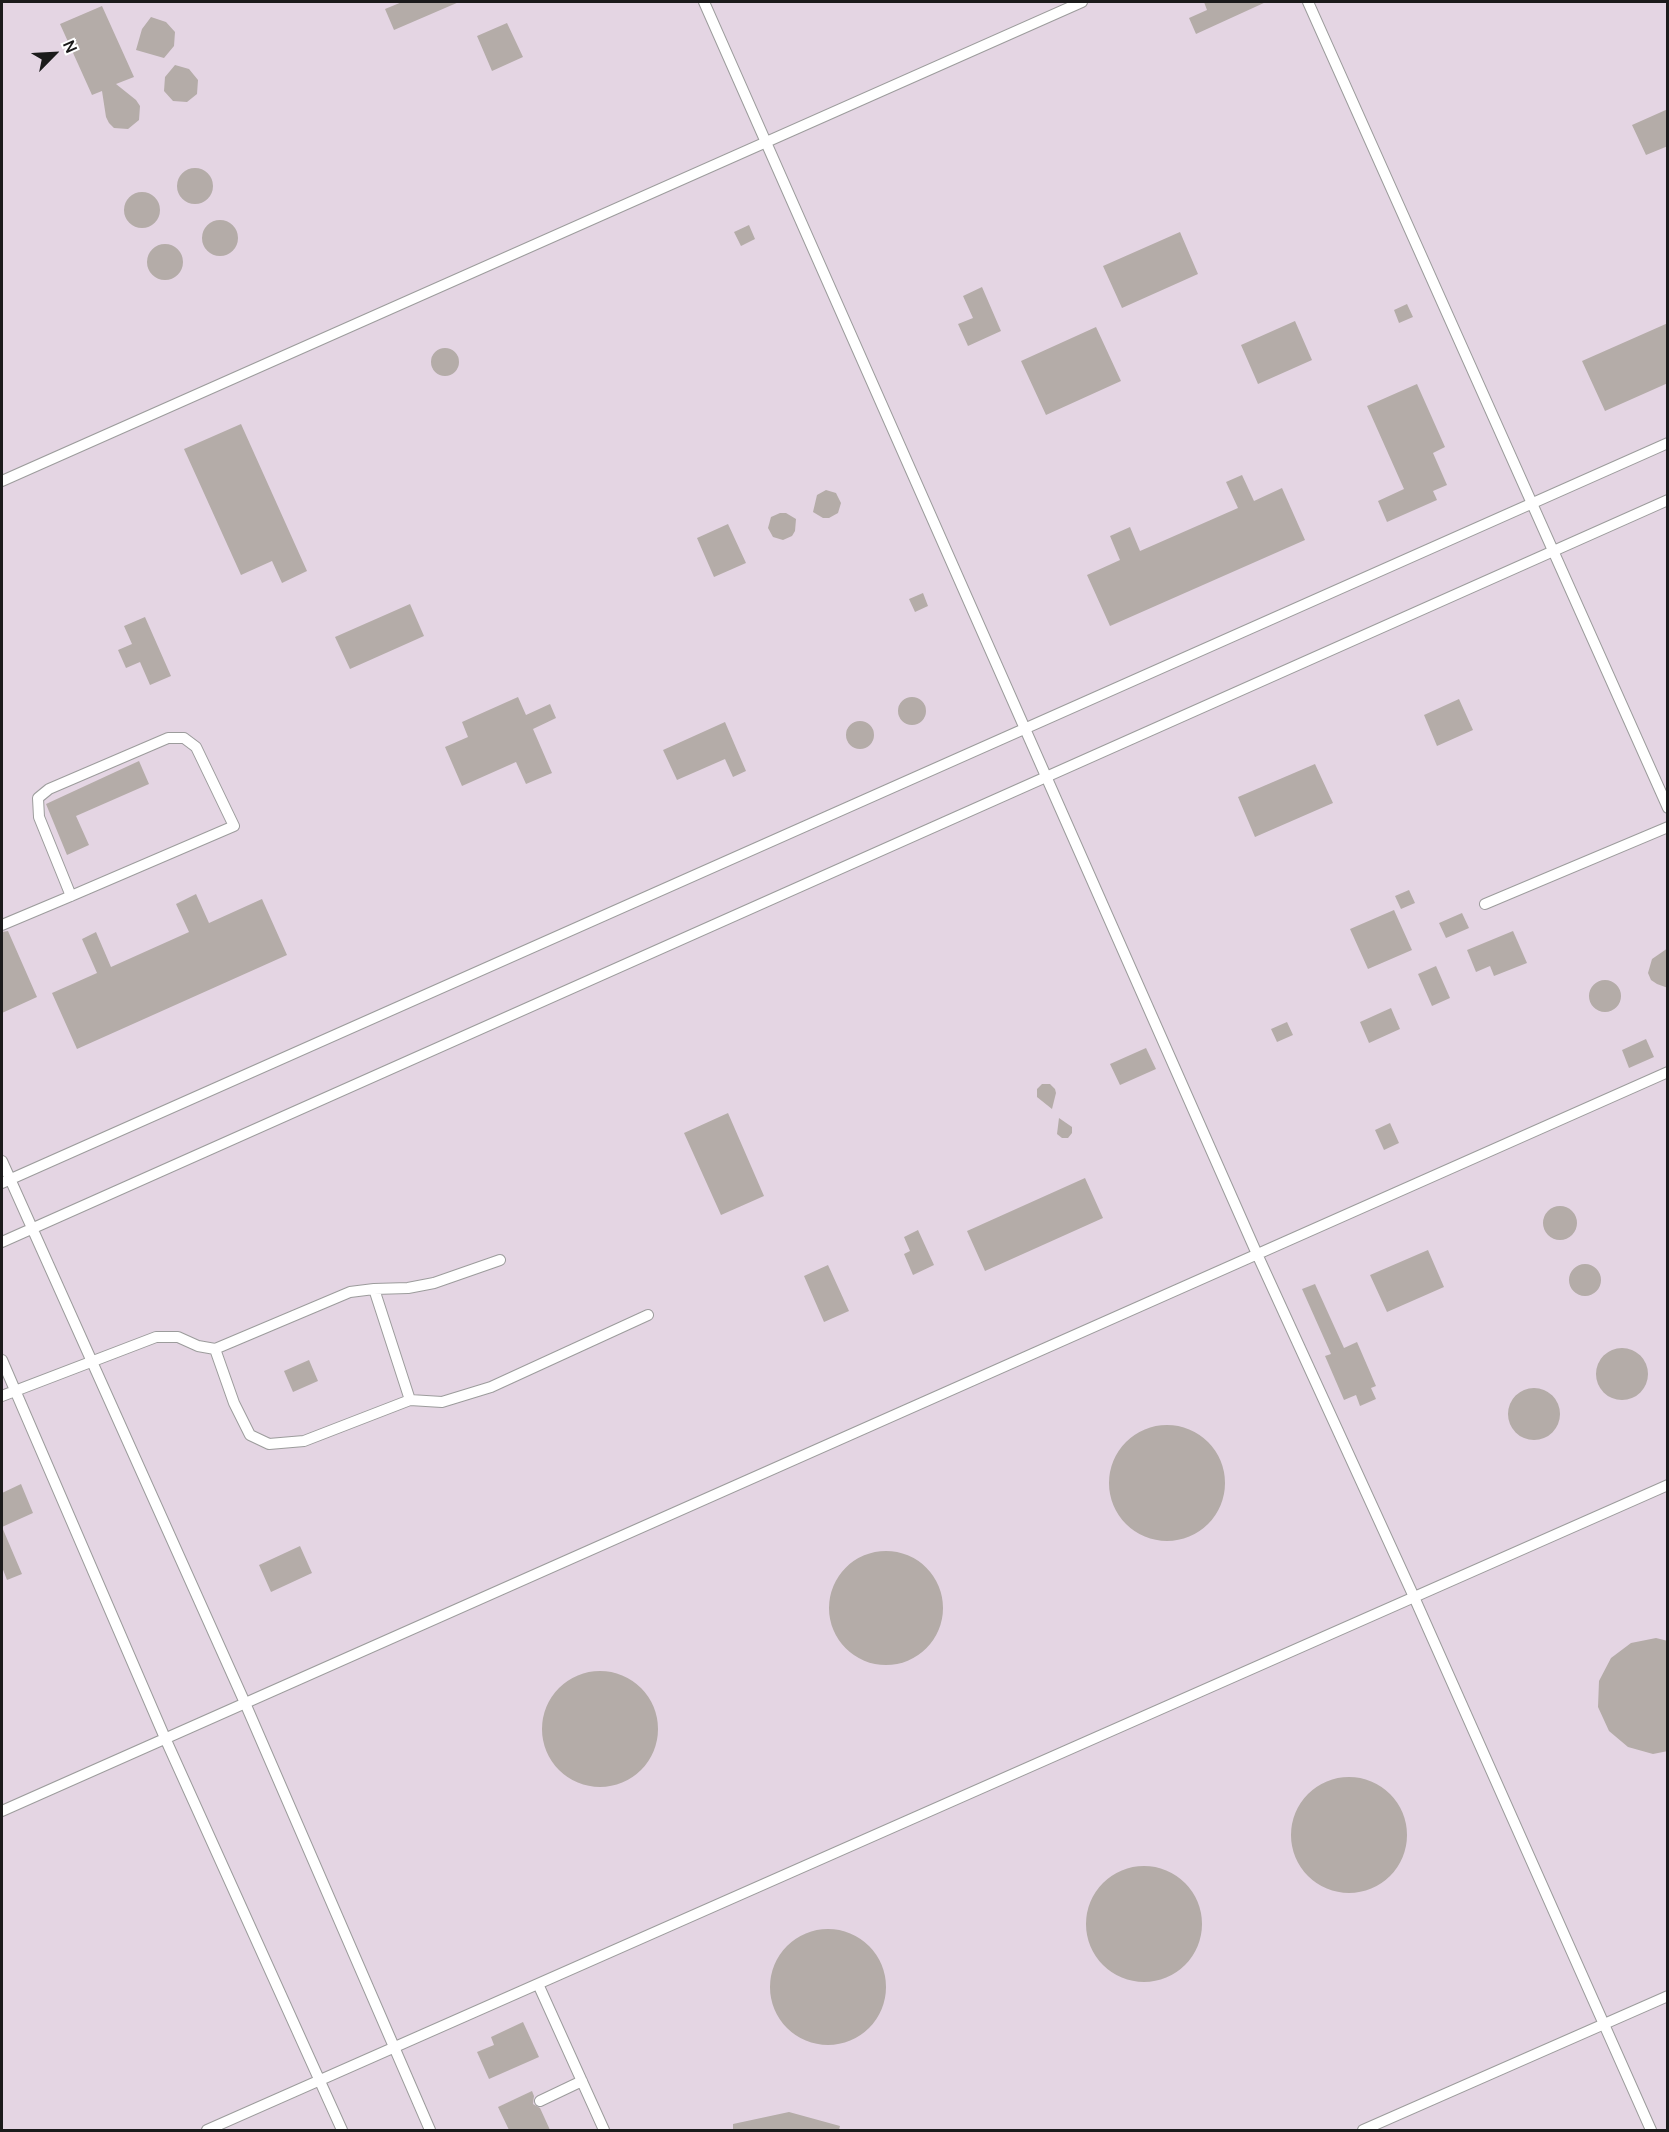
<!DOCTYPE html>
<html>
<head>
<meta charset="utf-8">
<style>
  body { margin:0 }
  #map { position:relative; width:1669px; height:2132px; overflow:hidden; background:#ece7e2; font-family:Manrope,sans-serif }
  canvas { display:block }
  .frame { position:absolute; inset:0; border:3px solid #1b1b1b; pointer-events:none }
  .north { position:absolute; left:24px; top:24px; width:60px; height:60px; -webkit-text-stroke:4px #fff; paint-order:stroke; rotate:66deg; font-size:16px; font-weight:700; line-height:24px; text-align:center; color:#1b1b1b }
  .north::after { content:''; display:block; margin:auto; width:21px; height:27px; background:#1b1b1b; clip-path:polygon(50% 0,100% 100%,50% 72%,0 100%) }
</style>
</head>
<body>
<div id="map">
<canvas width="1669" height="2132"></canvas>
<div class="frame"></div>
<div class="north">N</div>
</div>
<script>
const ctx = document.querySelector('canvas').getContext('2d');
ctx.lineJoin = 'round';
function fill(path, color) { ctx.fillStyle = color; ctx.fill(path, 'evenodd'); }
const shape = rows => new Path2D(rows.map(r => 'M' + r).join(''));
function strokePath(path, color, width, dash) { ctx.strokeStyle = color; ctx.lineWidth = width; ctx.lineCap = dash ? 'butt' : 'round'; ctx.setLineDash(dash || []); ctx.stroke(path); }
fill(shape([
  [2,2,1667,2,1667,2130,2,2130]
]), '#e4d5e3');
fill(shape([
  [402,2,459,2,394,30,385,9],
  [1204,2,1266,2,1196,34,1189,18,1207,10],
  [102,6,134,77,116,84,136,100,140,106,139,120,128,129,114,128,109,123,106,117,102,91,92,95,60,24],
  [151,17,166,22,175,32,174,46,164,58,136,50,142,29],
  [507,23,523,57,492,71,477,36],
  [175,65,189,69,198,80,197,94,187,102,173,101,164,91,165,77],
  [1668,109,1668,146,1646,155,1632,125],
  '177 186a18 18 0 1 1 36 0a18 18 0 1 1-36 0Z',
  '124 210a18 18 0 1 1 36 0a18 18 0 1 1-36 0Z',
  '202 238a18 18 0 1 1 36 0a18 18 0 1 1-36 0Z',
  [749,225,755,239,741,246,734,232],
  [1180,232,1198,274,1122,308,1103,266],
  '147 262a18 18 0 1 1 36 0a18 18 0 1 1-36 0Z',
  [982,287,1001,331,968,346,958,324,973,318,963,296],
  [1407,304,1413,317,1399,323,1394,310],
  [1295,321,1312,360,1258,384,1241,345],
  [1668,323,1668,383,1605,411,1582,361],
  [1096,327,1121,381,1046,415,1021,361],
  '431 362a14 14 0 1 1 28 0a14 14 0 1 1-28 0Z',
  [1417,384,1445,447,1433,453,1447,485,1433,491,1437,500,1387,522,1378,501,1404,489,1367,406],
  [241,424,307,571,282,583,272,561,241,575,184,449],
  [1242,475,1254,501,1282,488,1305,540,1110,626,1087,575,1120,560,1110,536,1130,527,1140,551,1238,508,1226,482],
  [826,490,836,493,841,503,838,513,829,518,823,518,813,512,817,495],
  [780,513,786,513,796,519,795,531,792,536,783,540,773,537,768,528,771,517],
  [728,524,746,563,714,577,697,538],
  [923,593,928,606,915,612,909,599],
  [410,604,424,636,350,669,335,637],
  [145,617,171,676,150,685,140,662,126,668,118,650,132,644,124,626],
  [518,697,526,715,550,704,556,718,533,729,552,773,526,784,516,762,462,786,445,747,468,737,462,722],
  '898 711a14 14 0 1 1 28 0a14 14 0 1 1-28 0Z',
  [1459,699,1473,730,1437,746,1424,715],
  '846 735a14 14 0 1 1 28 0a14 14 0 1 1-28 0Z',
  [725,722,746,771,733,777,725,759,677,780,663,750],
  [139,761,149,784,76,816,89,845,67,855,46,804],
  [1315,764,1333,803,1255,837,1238,797],
  [1409,890,1415,903,1401,909,1395,896],
  [196,894,209,923,262,899,287,955,77,1049,52,993,97,973,82,939,96,932,111,967,189,932,176,904],
  [1394,910,1412,950,1368,969,1350,929],
  [1462,913,1469,928,1446,938,1439,923],
  [8,931,37,997,2,1013,2,932],
  [1513,931,1527,963,1494,976,1490,966,1476,972,1467,950],
  [1668,948,1668,988,1657,984,1651,980,1648,973,1652,959],
  [1436,966,1450,998,1432,1006,1418,974],
  '1589 996a16 16 0 1 1 32 0a16 16 0 1 1-32 0Z',
  [1391,1008,1400,1029,1369,1043,1360,1022],
  [1287,1022,1293,1035,1277,1042,1271,1029],
  [1646,1039,1654,1057,1629,1068,1622,1050],
  [1146,1048,1156,1069,1120,1085,1110,1064],
  [1042,1084,1050,1084,1055,1089,1056,1093,1052,1109,1037,1097,1037,1089],
  [728,1113,764,1196,721,1215,684,1133],
  [1059,1118,1072,1127,1072,1133,1068,1138,1062,1138,1057,1134],
  [1390,1123,1399,1143,1384,1150,1375,1130],
  [1085,1178,1103,1218,985,1271,967,1231],
  '1543 1223a17 17 0 1 1 34 0a17 17 0 1 1-34 0Z',
  [918,1230,934,1265,913,1275,904,1254,910,1251,904,1237],
  [1428,1250,1444,1287,1387,1312,1370,1275],
  '1569 1280a16 16 0 1 1 32 0a16 16 0 1 1-32 0Z',
  [828,1265,849,1311,824,1322,804,1276],
  [1315,1284,1344,1348,1357,1342,1376,1386,1371,1388,1376,1399,1360,1406,1356,1395,1344,1400,1325,1356,1331,1354,1302,1289],
  '1596 1374a26 26 0 1 1 52 0a26 26 0 1 1-52 0Z',
  [309,1360,318,1381,293,1392,284,1371],
  '1508 1414a26 26 0 1 1 52 0a26 26 0 1 1-52 0Z',
  '1109 1483a58 58 0 1 1 116 0a58 58 0 1 1-116 0Z',
  [21,1484,33,1513,2,1527,22,1574,7,1580,2,1567,2,1493],
  [300,1546,312,1573,271,1592,259,1565],
  '829 1608a57 57 0 1 1 114 0a57 57 0 1 1-114 0Z',
  [1656,1638,1668,1641,1668,1751,1653,1754,1628,1747,1609,1731,1598,1707,1599,1681,1611,1658,1631,1643],
  '542 1729a58 58 0 1 1 116 0a58 58 0 1 1-116 0Z',
  '1291 1835a58 58 0 1 1 116 0a58 58 0 1 1-116 0Z',
  '1086 1924a58 58 0 1 1 116 0a58 58 0 1 1-116 0Z',
  '770 1987a58 58 0 1 1 116 0a58 58 0 1 1-116 0Z',
  [523,2022,539,2057,489,2079,477,2052,494,2045,491,2037],
  [532,2091,534,2096,533,2104,540,2108,550,2130,509,2130,498,2107],
  [789,2112,840,2126,839,2130,733,2130,733,2124]
]), '#b4aca8');
const lane = shape([
  [704,2,1257,1254,1414,1597,1651,2130],
  [1308,2,1668,808],
  [2,481,1082,2],
  [1485,904,1668,827],
  [2,925,71,896,234,826,196,747,184,738,168,738,49,789,38,798,39,817,71,896],
  [2,1161,245,1703,430,2130],
  [2,1183,1668,443],
  [2,1242,1668,500],
  [374,1289,410,1400],
  [215,1349,234,1403,250,1435,269,1444,304,1441,410,1400,442,1402,491,1387,648,1315],
  [2,1360,165,1738,342,2130],
  [2,1396,156,1337,178,1337,198,1346,215,1349,350,1292,374,1289,408,1288,434,1283,500,1260],
  [2,1811,1668,1072],
  [538,1984,604,2130],
  [540,2101,582,2081],
  [207,2130,1668,1485],
  [1363,2130,1668,1996]
]);
strokePath(lane, '#9c9c9c', 12);
strokePath(lane, '#fff', 10);
</script>
</body>
</html>
